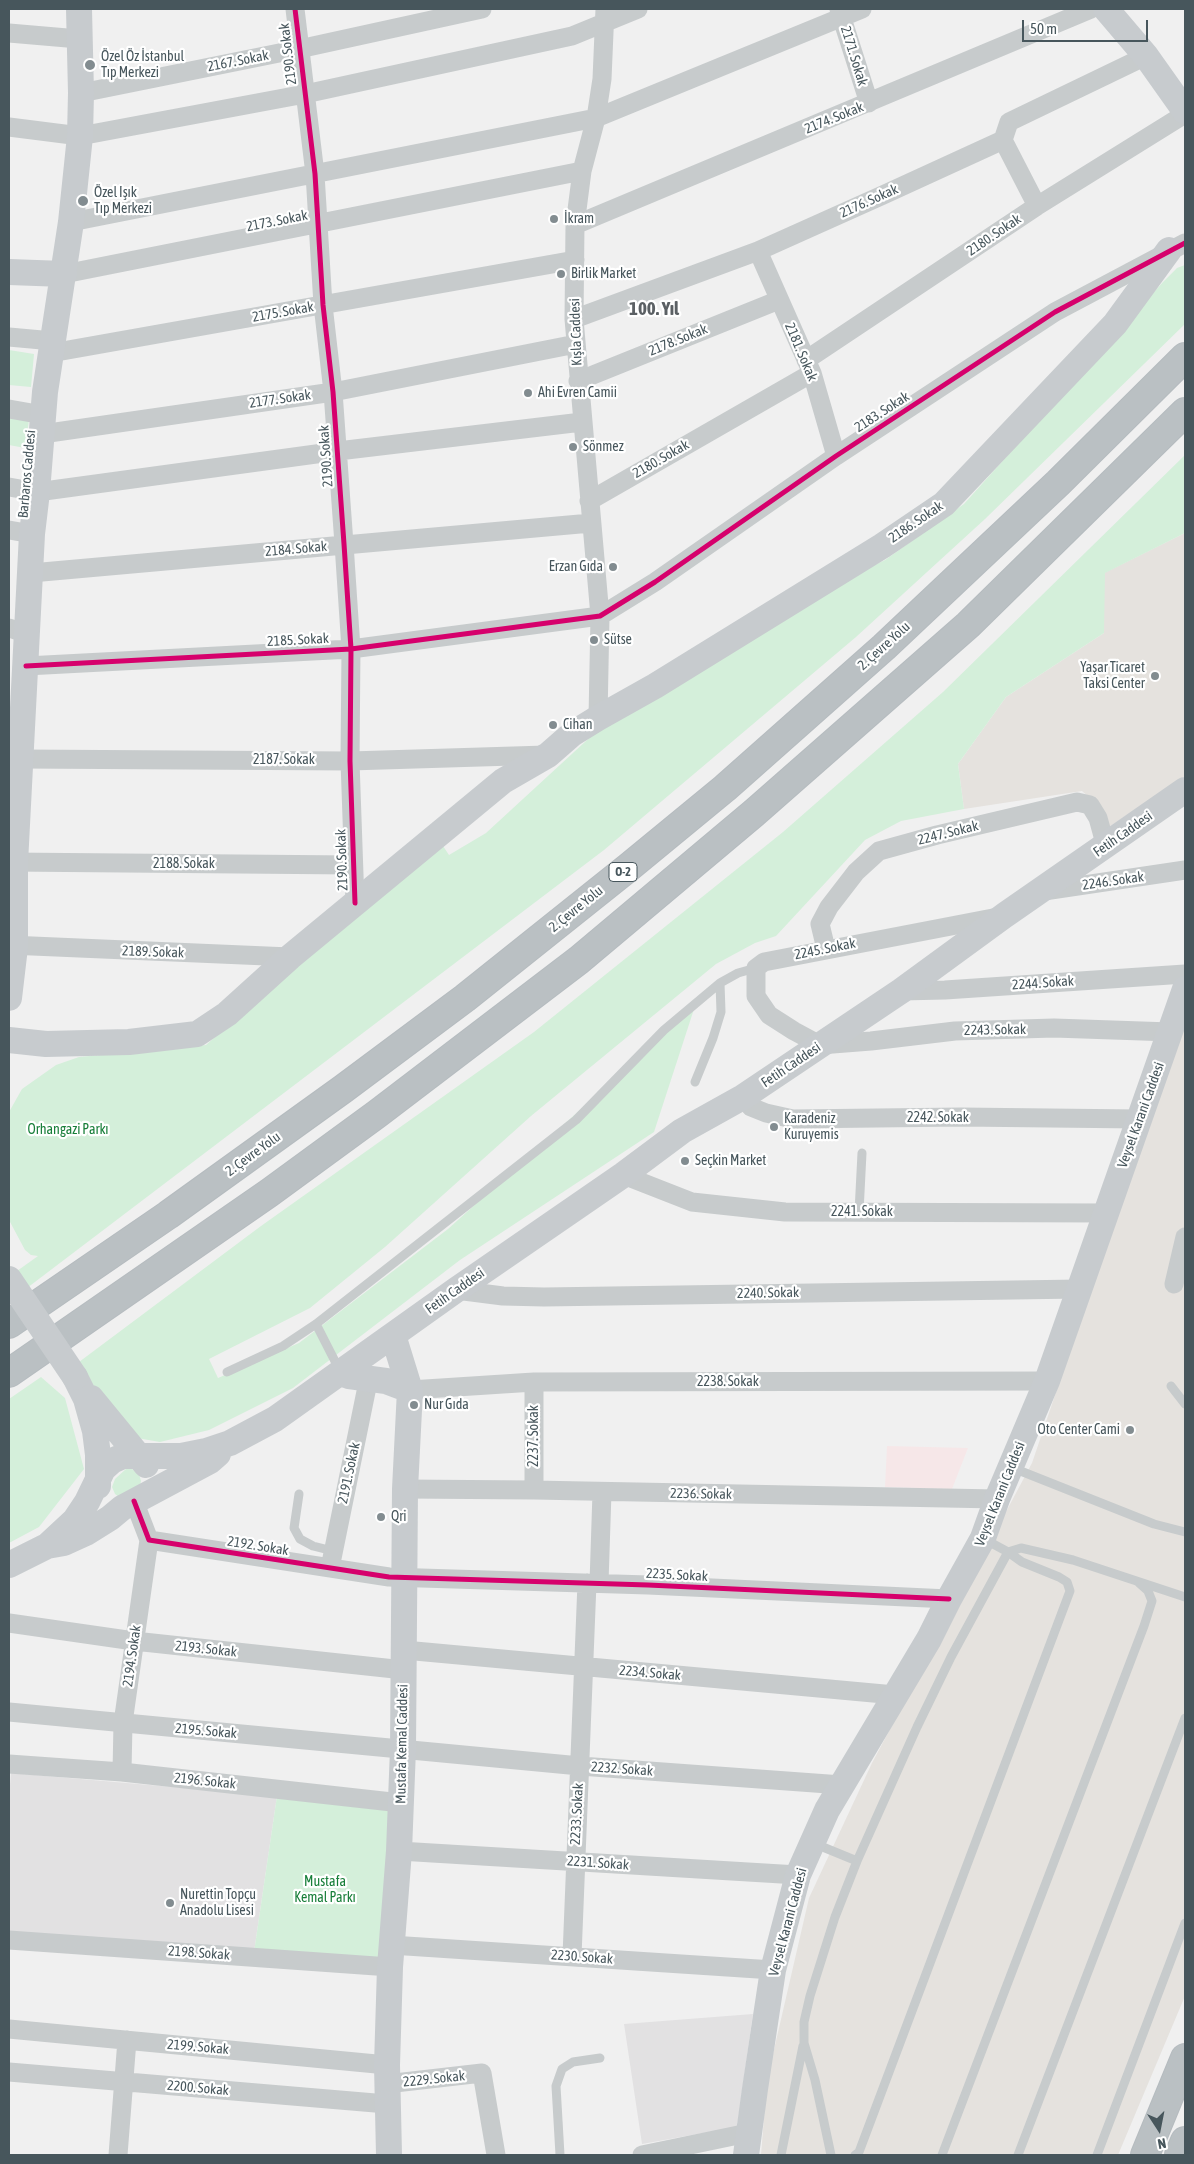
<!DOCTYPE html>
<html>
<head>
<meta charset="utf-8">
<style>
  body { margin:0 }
  #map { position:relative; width:1194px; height:2164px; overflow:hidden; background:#f0f0f0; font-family:"Asap Condensed",sans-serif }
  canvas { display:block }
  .frame { position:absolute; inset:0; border:10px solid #47565c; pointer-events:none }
  .north { position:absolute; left:1134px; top:2104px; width:50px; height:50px; -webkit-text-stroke:4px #fff; paint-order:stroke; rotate:169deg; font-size:14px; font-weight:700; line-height:20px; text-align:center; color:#47565c }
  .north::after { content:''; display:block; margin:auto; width:18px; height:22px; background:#47565c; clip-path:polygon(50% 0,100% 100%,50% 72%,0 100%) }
  .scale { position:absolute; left:1022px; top:20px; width:126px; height:22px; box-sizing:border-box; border:2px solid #47565c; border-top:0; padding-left:6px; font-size:15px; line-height:18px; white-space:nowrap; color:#47565c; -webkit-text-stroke:4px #fff; paint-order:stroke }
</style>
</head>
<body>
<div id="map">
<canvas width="1194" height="2164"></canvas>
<div class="frame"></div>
<div class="north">N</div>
<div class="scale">50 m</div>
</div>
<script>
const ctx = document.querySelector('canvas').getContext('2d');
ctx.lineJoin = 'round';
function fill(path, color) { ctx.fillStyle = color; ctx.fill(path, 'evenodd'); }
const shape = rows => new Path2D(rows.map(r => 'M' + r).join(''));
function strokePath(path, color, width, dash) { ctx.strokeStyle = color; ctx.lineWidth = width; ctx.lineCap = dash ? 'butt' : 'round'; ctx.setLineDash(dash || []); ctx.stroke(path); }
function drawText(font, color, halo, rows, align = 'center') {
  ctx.font = font + ' "Asap Condensed",sans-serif'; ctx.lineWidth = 4.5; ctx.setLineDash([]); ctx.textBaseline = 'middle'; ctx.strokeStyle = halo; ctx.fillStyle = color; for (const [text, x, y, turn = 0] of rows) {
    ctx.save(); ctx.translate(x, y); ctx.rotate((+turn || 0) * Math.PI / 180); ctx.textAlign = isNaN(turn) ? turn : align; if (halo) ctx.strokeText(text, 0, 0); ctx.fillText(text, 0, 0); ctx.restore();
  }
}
fill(shape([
  [1185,533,1185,776,1106,829,1099,806,1082,791,964,809,958,764,1006,697,1104,633,1104,573],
  [1185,1012,1185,1996,1118,2155,761,2155,767,2080,809,1898,872,1763,1032,1463]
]), '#e5e2de');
fill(shape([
  [11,1773,277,1796,254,1952,9,1932,9,1797],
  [753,2014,737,2127,642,2144,624,2024]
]), '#e2e1e2');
fill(shape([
  [887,1446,968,1448,952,1489,885,1487]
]), '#f6e7e8');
fill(shape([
  [1185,265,1185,324,985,519,856,637,604,850,27,1288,17,1271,38,1256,31,1255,25,1250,9,1220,9,1112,22,1089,56,1065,79,1057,206,1045,275,983,443,846,449,855,486,833,599,729,829,587,885,560,964,504,1163,282,1177,268],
  [9,350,34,354,31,387,9,385],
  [9,416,29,420,25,448,9,445],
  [1185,455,1185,533,1105,573,1104,633,1006,697,958,764,964,809,901,821,865,840,776,936,755,943,716,964,531,1116,385,1247,310,1308,209,1359,218,1378,299,1343,448,1229,695,1006,654,1132,460,1260,293,1388,209,1430,160,1442,131,1437,97,1395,79,1362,261,1226,534,1032,783,832,943,692],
  [41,1377,65,1398,84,1469,39,1527,9,1543,9,1399],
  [127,1468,132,1469,139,1474,141,1481,140,1486,122,1499,115,1494,112,1487,115,1479],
  [277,1796,394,1809,379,1962,254,1952]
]), '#d4efda');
const highway = shape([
  [9,1324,168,1215,343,1089,465,998,629,867,725,788,884,647,1058,483,1185,357],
  [9,1373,269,1193,377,1114,579,960,754,813,968,625,1185,412],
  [1145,2155,1185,2058],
  [1179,2155,1185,2141]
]);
strokePath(highway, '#b5bbbf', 30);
strokePath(shape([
  [695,1082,713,1038,721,1012,720,983],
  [859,1212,862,1153],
  [316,1324,340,1371],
  [227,1372,283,1346,316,1324,576,1120,664,1030,720,983,738,973,756,968],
  [1171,1386,1185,1404],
  [1013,1468,1154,1524,1185,1532],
  [299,1494,294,1528,300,1539,313,1546,333,1551],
  [813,1843,857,1861],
  [560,2155,556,2086,562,2069,573,2062,600,2058],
  [781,2155,803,2046],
  [831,2155,815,2080,804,2043,804,2022,810,1996,835,1917,857,1861,917,1727,951,1657,1008,1552,1021,1548,1073,1560,1185,1597],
  [855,2155,859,2152,1070,1591,1067,1582,1059,1577,1022,1562,1008,1552,984,1539],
  [942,2155,1144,1626,1152,1601,1148,1591,1139,1583],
  [1018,2155,1185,1718],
  [1097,2155,1185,1923]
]), '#c7cbcc', 9);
strokePath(shape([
  [295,9,315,174,323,305,333,392,344,544,351,649,350,761,355,903],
  [839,9,869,103],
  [9,33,79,39],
  [81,93,299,49,482,9],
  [9,127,80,136,305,94,572,36,638,9],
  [1003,140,1037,206],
  [71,222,596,118,862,9],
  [575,225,1091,9],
  [758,251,812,373,836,456],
  [64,274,582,171],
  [574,319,758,251,883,195,1003,140,1009,122,1146,56],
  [9,337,53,341],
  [51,353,575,260],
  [806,360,1037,206,1185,114],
  [578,381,779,300],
  [9,409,43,415],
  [42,434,333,392,576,344],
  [9,487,37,492,338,451,582,422],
  [589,501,812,373],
  [9,530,32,534],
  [31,573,591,523],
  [9,628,28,634],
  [26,666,351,649,600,616,655,582,836,456,1055,312,1185,243],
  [598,718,600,616,574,319,575,225,582,171,596,118,602,79,605,9],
  [20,759,350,761,546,755],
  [9,862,353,865],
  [1044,891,1185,870],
  [998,917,764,962,756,968,756,996,769,1015,794,1031,820,1045,871,1041,955,1031,1054,1028,1171,1032],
  [9,945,290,957],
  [826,949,820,924,829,907,856,872,879,851,937,835,1077,802,1090,805,1098,818,1106,847],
  [901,991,945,990,1185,974],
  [743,1097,751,1107,766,1113,793,1119,961,1117,1139,1119],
  [623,1175,692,1202,785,1212,1106,1213],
  [1174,1284,1185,1237],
  [456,1290,503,1296,544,1297,1080,1289],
  [534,1382,534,1490],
  [410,1390,534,1382,1047,1381],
  [405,1489,534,1490,997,1499],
  [134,1501,149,1540,389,1577,648,1585,949,1599],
  [330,1568,369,1377],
  [599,1583,602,1492],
  [9,1623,134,1641,404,1670],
  [404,1650,895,1695],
  [9,1712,580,1766,842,1785],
  [9,1764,122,1772,401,1803],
  [122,1772,123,1723,149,1540],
  [399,1851,798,1875],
  [9,1940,390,1967],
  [391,1945,773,1970],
  [572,1956,587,1583],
  [9,2029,387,2065],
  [9,2072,387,2104],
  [386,2084,482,2073,496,2155],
  [118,2155,127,2040],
  [642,2155,748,2133]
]), '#c7cbcc', 19);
strokePath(shape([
  [1106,9,1146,56,1185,111],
  [9,272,64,274],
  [9,998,15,947,15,863,32,534,37,492,45,392,71,222,80,136,81,93,79,9],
  [9,1040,46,1044,129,1042,197,1034,227,1014,290,957,503,781,548,755,572,734,598,718,655,686,882,546,944,504,1115,324,1169,250],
  [341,1373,349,1376,386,1381,410,1390],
  [75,1377,86,1399,95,1431,98,1455,98,1486],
  [91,1398,146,1465],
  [47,1546,75,1520,87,1502,103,1469,112,1461,123,1456,181,1456,206,1451,230,1443,275,1419,456,1290,623,1175,682,1131,743,1097,901,991,1005,915,1185,790],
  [9,1565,47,1546,64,1543,86,1533,110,1518,122,1508,210,1461,218,1454],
  [389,2155,387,2065,390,1967,399,1851,403,1749,405,1489,410,1390,393,1335],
  [746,2155,755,2089,773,1970,798,1875,827,1810,929,1639,949,1599,983,1538,997,1499,1047,1381,1185,989]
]), '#c7cbce', 26);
strokePath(highway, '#bac0c3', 28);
strokePath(shape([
  [9,1279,75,1377]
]), '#c7cbce', 26);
strokePath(shape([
  [295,9,315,174,323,305,333,392,344,544,351,649,350,761,355,903],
  [26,666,351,649,600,616,655,582,836,456,1055,312,1185,243],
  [134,1501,149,1540,389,1577,648,1585,949,1599]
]), '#d6006c', 5);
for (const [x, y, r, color] of [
  [90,65,6,"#828c90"],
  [83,201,6,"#828c90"],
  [554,219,5,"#828c90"],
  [561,274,5,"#828c90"],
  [528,393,5,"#828c90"],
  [573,447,5,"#828c90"],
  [613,567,5,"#828c90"],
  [594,640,5,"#828c90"],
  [1155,676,5,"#828c90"],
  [553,725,5,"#828c90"],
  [774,1127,5,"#828c90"],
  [685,1161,5,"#828c90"],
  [414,1405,5,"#828c90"],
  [1130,1430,5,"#828c90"],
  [381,1517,5,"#828c90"],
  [170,1903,5,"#828c90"]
]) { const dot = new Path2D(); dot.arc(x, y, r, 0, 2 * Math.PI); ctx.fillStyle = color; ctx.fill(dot); strokePath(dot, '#fff', 2); }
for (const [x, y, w] of [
  [623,872,28]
]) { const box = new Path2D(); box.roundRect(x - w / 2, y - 9.5, w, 19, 4); ctx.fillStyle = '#fff'; ctx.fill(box); strokePath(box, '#47565c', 1); }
drawText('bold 12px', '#47565c', null, [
  ["O-2",623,872]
]);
drawText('14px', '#47565c', '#fff', [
  ["2190. Sokak",288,54,-97],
  ["2171. Sokak",854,56,73],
  ["2167. Sokak",238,61,-11],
  ["2174. Sokak",834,118,-22],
  ["2176. Sokak",869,201,-24],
  ["2173. Sokak",277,221,-11],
  ["2180. Sokak",994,235,-34],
  ["2175. Sokak",283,312,-10],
  ["Kışla Caddesi",576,332,-92],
  ["2178. Sokak",678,340,-22],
  ["2181. Sokak",801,352,67],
  ["2177. Sokak",280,399,-8],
  ["2183. Sokak",882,412,-33],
  ["2190. Sokak",326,456,-94],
  ["2180. Sokak",661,459,-30],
  ["Barbaros Caddesi",27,474,-85],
  ["2186. Sokak",916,522,-34],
  ["2184. Sokak",296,549,-5],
  ["2185. Sokak",298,640,-3],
  ["2. Çevre Yolu",884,646,-42],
  ["2187. Sokak",284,760],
  ["2247. Sokak",948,833,-14],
  ["Fetih Caddesi",1123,834,-35],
  ["2190. Sokak",342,860,-92],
  ["2188. Sokak",184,864],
  ["2246. Sokak",1113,881,-8],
  ["2. Çevre Yolu",576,909,-39],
  ["2245. Sokak",825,949,-11],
  ["2189. Sokak",153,952,2],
  ["2244. Sokak",1043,983,-4],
  ["2243. Sokak",995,1030,-1],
  ["Fetih Caddesi",791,1065,-34],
  ["Veysel Karani Caddesi",1141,1115,-70],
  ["2242. Sokak",938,1118],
  ["2. Çevre Yolu",253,1154,-36],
  ["2241. Sokak",862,1212],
  ["Fetih Caddesi",455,1291,-35],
  ["2240. Sokak",768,1293,-1],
  ["2238. Sokak",728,1382],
  ["2237. Sokak",534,1436,-90],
  ["2191. Sokak",349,1473,-78],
  ["2236. Sokak",701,1494,1],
  ["Veysel Karani Caddesi",1000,1494,-68],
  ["2192. Sokak",258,1546,9],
  ["2235. Sokak",677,1575,3],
  ["2193. Sokak",206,1649,6],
  ["2194. Sokak",132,1656,-82],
  ["2234. Sokak",650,1673,5],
  ["2195. Sokak",206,1731,5],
  ["Mustafa Kemal Caddesi",402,1744,-89],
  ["2232. Sokak",622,1769,4],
  ["2196. Sokak",205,1781,6],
  ["2233. Sokak",577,1814,-87],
  ["2231. Sokak",598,1863,4],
  ["Veysel Karani Caddesi",788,1922,-75],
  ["2198. Sokak",199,1953,4],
  ["2230. Sokak",582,1957,4],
  ["2199. Sokak",198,2047,5],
  ["2229. Sokak",434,2079,-6],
  ["2200. Sokak",198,2088,5]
]);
drawText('14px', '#47565c', '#fff', [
  ["Özel Öz İstanbul",101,57],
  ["Tıp Merkezi",101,73],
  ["Özel Işık",94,193],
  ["Tıp Merkezi",94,209],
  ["İkram",564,219],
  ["Birlik Market",571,274],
  ["Ahi Evren Camii",538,393],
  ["Sönmez",583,447],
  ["Erzan Gıda",603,567,"right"],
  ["Sütse",604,640],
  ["Yaşar Ticaret",1145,668,"right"],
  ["Taksi Center",1145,684,"right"],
  ["Cihan",563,725],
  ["Karadeniz",784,1119],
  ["Kuruyemis",784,1135],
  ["Seçkin Market",695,1161],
  ["Nur Gıda",424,1405],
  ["Oto Center Cami",1120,1430,"right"],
  ["Qri",391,1517],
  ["Nurettin Topçu",180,1895],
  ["Anadolu Lisesi",180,1911]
], 'left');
drawText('14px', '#177e39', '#fff', [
  ["Orhangazi Parkı",68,1130],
  ["Mustafa",325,1882],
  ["Kemal Parkı",325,1898]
]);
drawText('bold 19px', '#5b6064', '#fff', [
  ["100. Yıl",654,309]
]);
</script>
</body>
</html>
